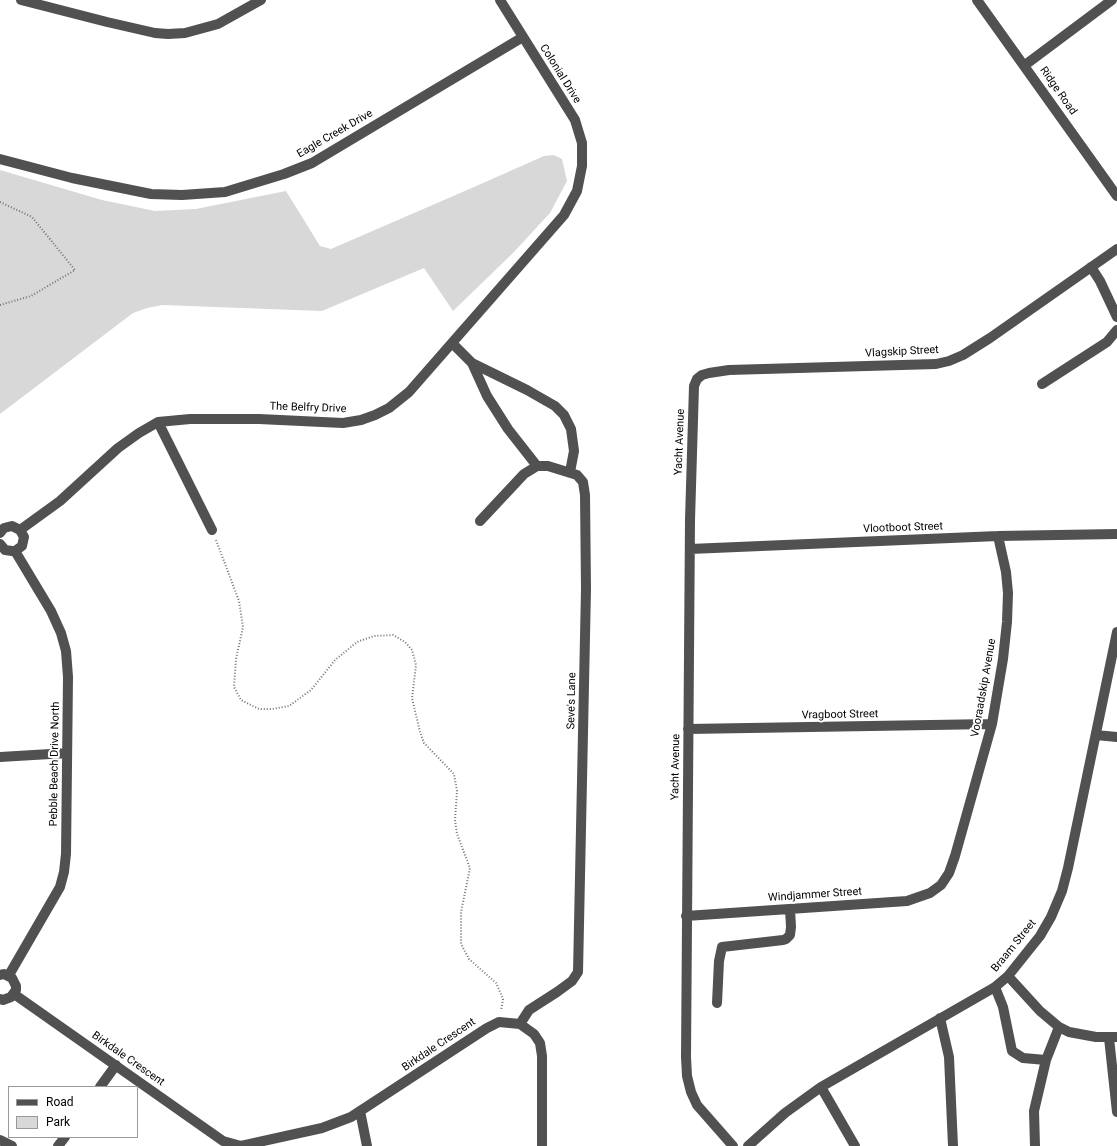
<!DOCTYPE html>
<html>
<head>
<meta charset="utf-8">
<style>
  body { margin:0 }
  #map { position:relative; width:1117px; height:1146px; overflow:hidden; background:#fff; font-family:Roboto,sans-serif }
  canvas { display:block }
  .legend { position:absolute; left:8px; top:1086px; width:130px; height:52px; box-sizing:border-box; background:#fff; border:1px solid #999; margin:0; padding:5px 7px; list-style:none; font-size:12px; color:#000 }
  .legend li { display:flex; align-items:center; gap:8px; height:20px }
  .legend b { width:20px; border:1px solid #999 }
</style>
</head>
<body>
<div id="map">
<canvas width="1117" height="1146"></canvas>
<ul class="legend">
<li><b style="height:5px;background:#515151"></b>Road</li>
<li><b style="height:11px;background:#d8d8d8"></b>Park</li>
</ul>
</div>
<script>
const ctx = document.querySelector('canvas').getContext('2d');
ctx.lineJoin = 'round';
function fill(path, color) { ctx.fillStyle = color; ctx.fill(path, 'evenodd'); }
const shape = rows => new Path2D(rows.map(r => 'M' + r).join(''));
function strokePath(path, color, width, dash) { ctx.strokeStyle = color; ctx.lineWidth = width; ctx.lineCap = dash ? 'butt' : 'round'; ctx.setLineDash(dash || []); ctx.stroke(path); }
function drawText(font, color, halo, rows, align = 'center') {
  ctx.font = font + ' Roboto,sans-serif'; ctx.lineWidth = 4; ctx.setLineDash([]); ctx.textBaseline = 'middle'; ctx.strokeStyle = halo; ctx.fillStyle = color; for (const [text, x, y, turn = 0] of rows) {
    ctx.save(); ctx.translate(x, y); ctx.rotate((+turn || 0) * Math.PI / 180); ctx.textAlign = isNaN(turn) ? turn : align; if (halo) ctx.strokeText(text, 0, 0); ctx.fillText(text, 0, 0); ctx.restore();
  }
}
fill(shape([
  [554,155,562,159,567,181,550,213,513,253,453,311,424,268,322,311,162,305,147,308,133,313,0,414,0,170,102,200,155,211,196,209,286,191,320,246,331,249,474,187,544,156]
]), '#d8d8d8');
strokePath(shape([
  [0,202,32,217,75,270,31,296,0,305],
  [216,540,239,601,243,627,236,659,234,687,241,700,259,709,272,709,289,706,311,690,335,660,357,642,374,636,393,635,405,642,412,650,416,665,412,698,420,732,424,743,454,774,457,791,455,820,457,834,470,868,461,912,461,944,469,959,496,983,503,999,501,1011]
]), '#737373', 2, [1, 2]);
strokePath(shape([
  [21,0,107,22,155,33,168,34,185,33,218,24,261,0],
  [977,0,1117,196],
  [1025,65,1112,0],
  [0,159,72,178,151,194,182,195,225,192,284,174,312,163,523,37],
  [1091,267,1100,281,1117,317],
  [452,343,472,363,527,390,555,406,564,415,571,429,574,451,570,472],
  [472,363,487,396,508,429,537,466],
  [1042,384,1107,342,1117,330],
  [158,422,212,530],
  [480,521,524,474,537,466,548,466,577,475,583,482,585,495,586,589,578,972,572,981,557,992,529,1010,520,1024],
  [20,530,60,501,118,448,139,433,158,422,190,419,259,419,343,423,361,420,375,415,389,408,409,392,564,215,577,191,582,166,582,143,575,120,500,0],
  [0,533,4,528,12,526,20,530,24,537,22,546,15,551,12,551,5,550,0,544],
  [690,549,998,536,1117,534],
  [688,729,992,724],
  [1096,735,1117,737],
  [0,757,67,753],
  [686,916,907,901,930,893,941,885,949,873,955,856,992,724,1003,659,1007,622,1008,593,1006,572,998,536],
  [0,975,4,974,12,978,16,986,16,990,11,997,3,1000,0,999],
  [9,975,60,887,64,872,66,854,68,677,66,651,61,633,51,611,15,551],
  [1008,976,1040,1011,1059,1027,1069,1032,1096,1037,1117,1037],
  [995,987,1003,1007,1012,1051,1023,1058,1046,1060],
  [14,994,223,1141,241,1146,322,1128,351,1117,487,1028,499,1022,520,1024,534,1034,540,1043,542,1056,542,1146],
  [717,1003,719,961,722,947,783,940,786,939,790,935,791,927,790,909],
  [940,1018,949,1057,953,1146],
  [1109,1038,1117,1112],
  [100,1087,116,1065],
  [821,1087,855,1146],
  [360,1111,367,1146],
  [0,1140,12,1146],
  [58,1146,65,1137],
  [733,1146,697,1105,691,1092,687,1076,686,1057,690,520,694,386,697,379,702,375,709,373,729,370,936,364,949,361,963,355,990,338,1117,249],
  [748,1146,785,1113,821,1087,995,987,1008,976,1040,936,1051,917,1062,891,1068,868,1117,632],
  [1035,1146,1034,1111,1046,1060,1059,1027]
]), '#515151', 10);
drawText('11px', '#000', '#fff', [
  ["Colonial Drive",560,74,58],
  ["Ridge Road",1058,91,55],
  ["Eagle Creek Drive",335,134,-30],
  ["Vlagskip Street",902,352,-3],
  ["The Belfry Drive",308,408,2],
  ["Yacht Avenue",680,442,-88],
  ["Vlootboot Street",903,528,-2],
  ["Vooraadskip Avenue",984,688,-80],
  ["Seve's Lane",572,701,-89],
  ["Vragboot Street",840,715,-1],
  ["Pebble Beach Drive North",55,764,-89],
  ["Yacht Avenue",676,767,-89],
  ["Windjammer Street",815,895,-4],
  ["Braam Street",1014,946,-51],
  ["Birkdale Crescent",439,1045,-34],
  ["Birkdale Crescent",128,1059,35]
]);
</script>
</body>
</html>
